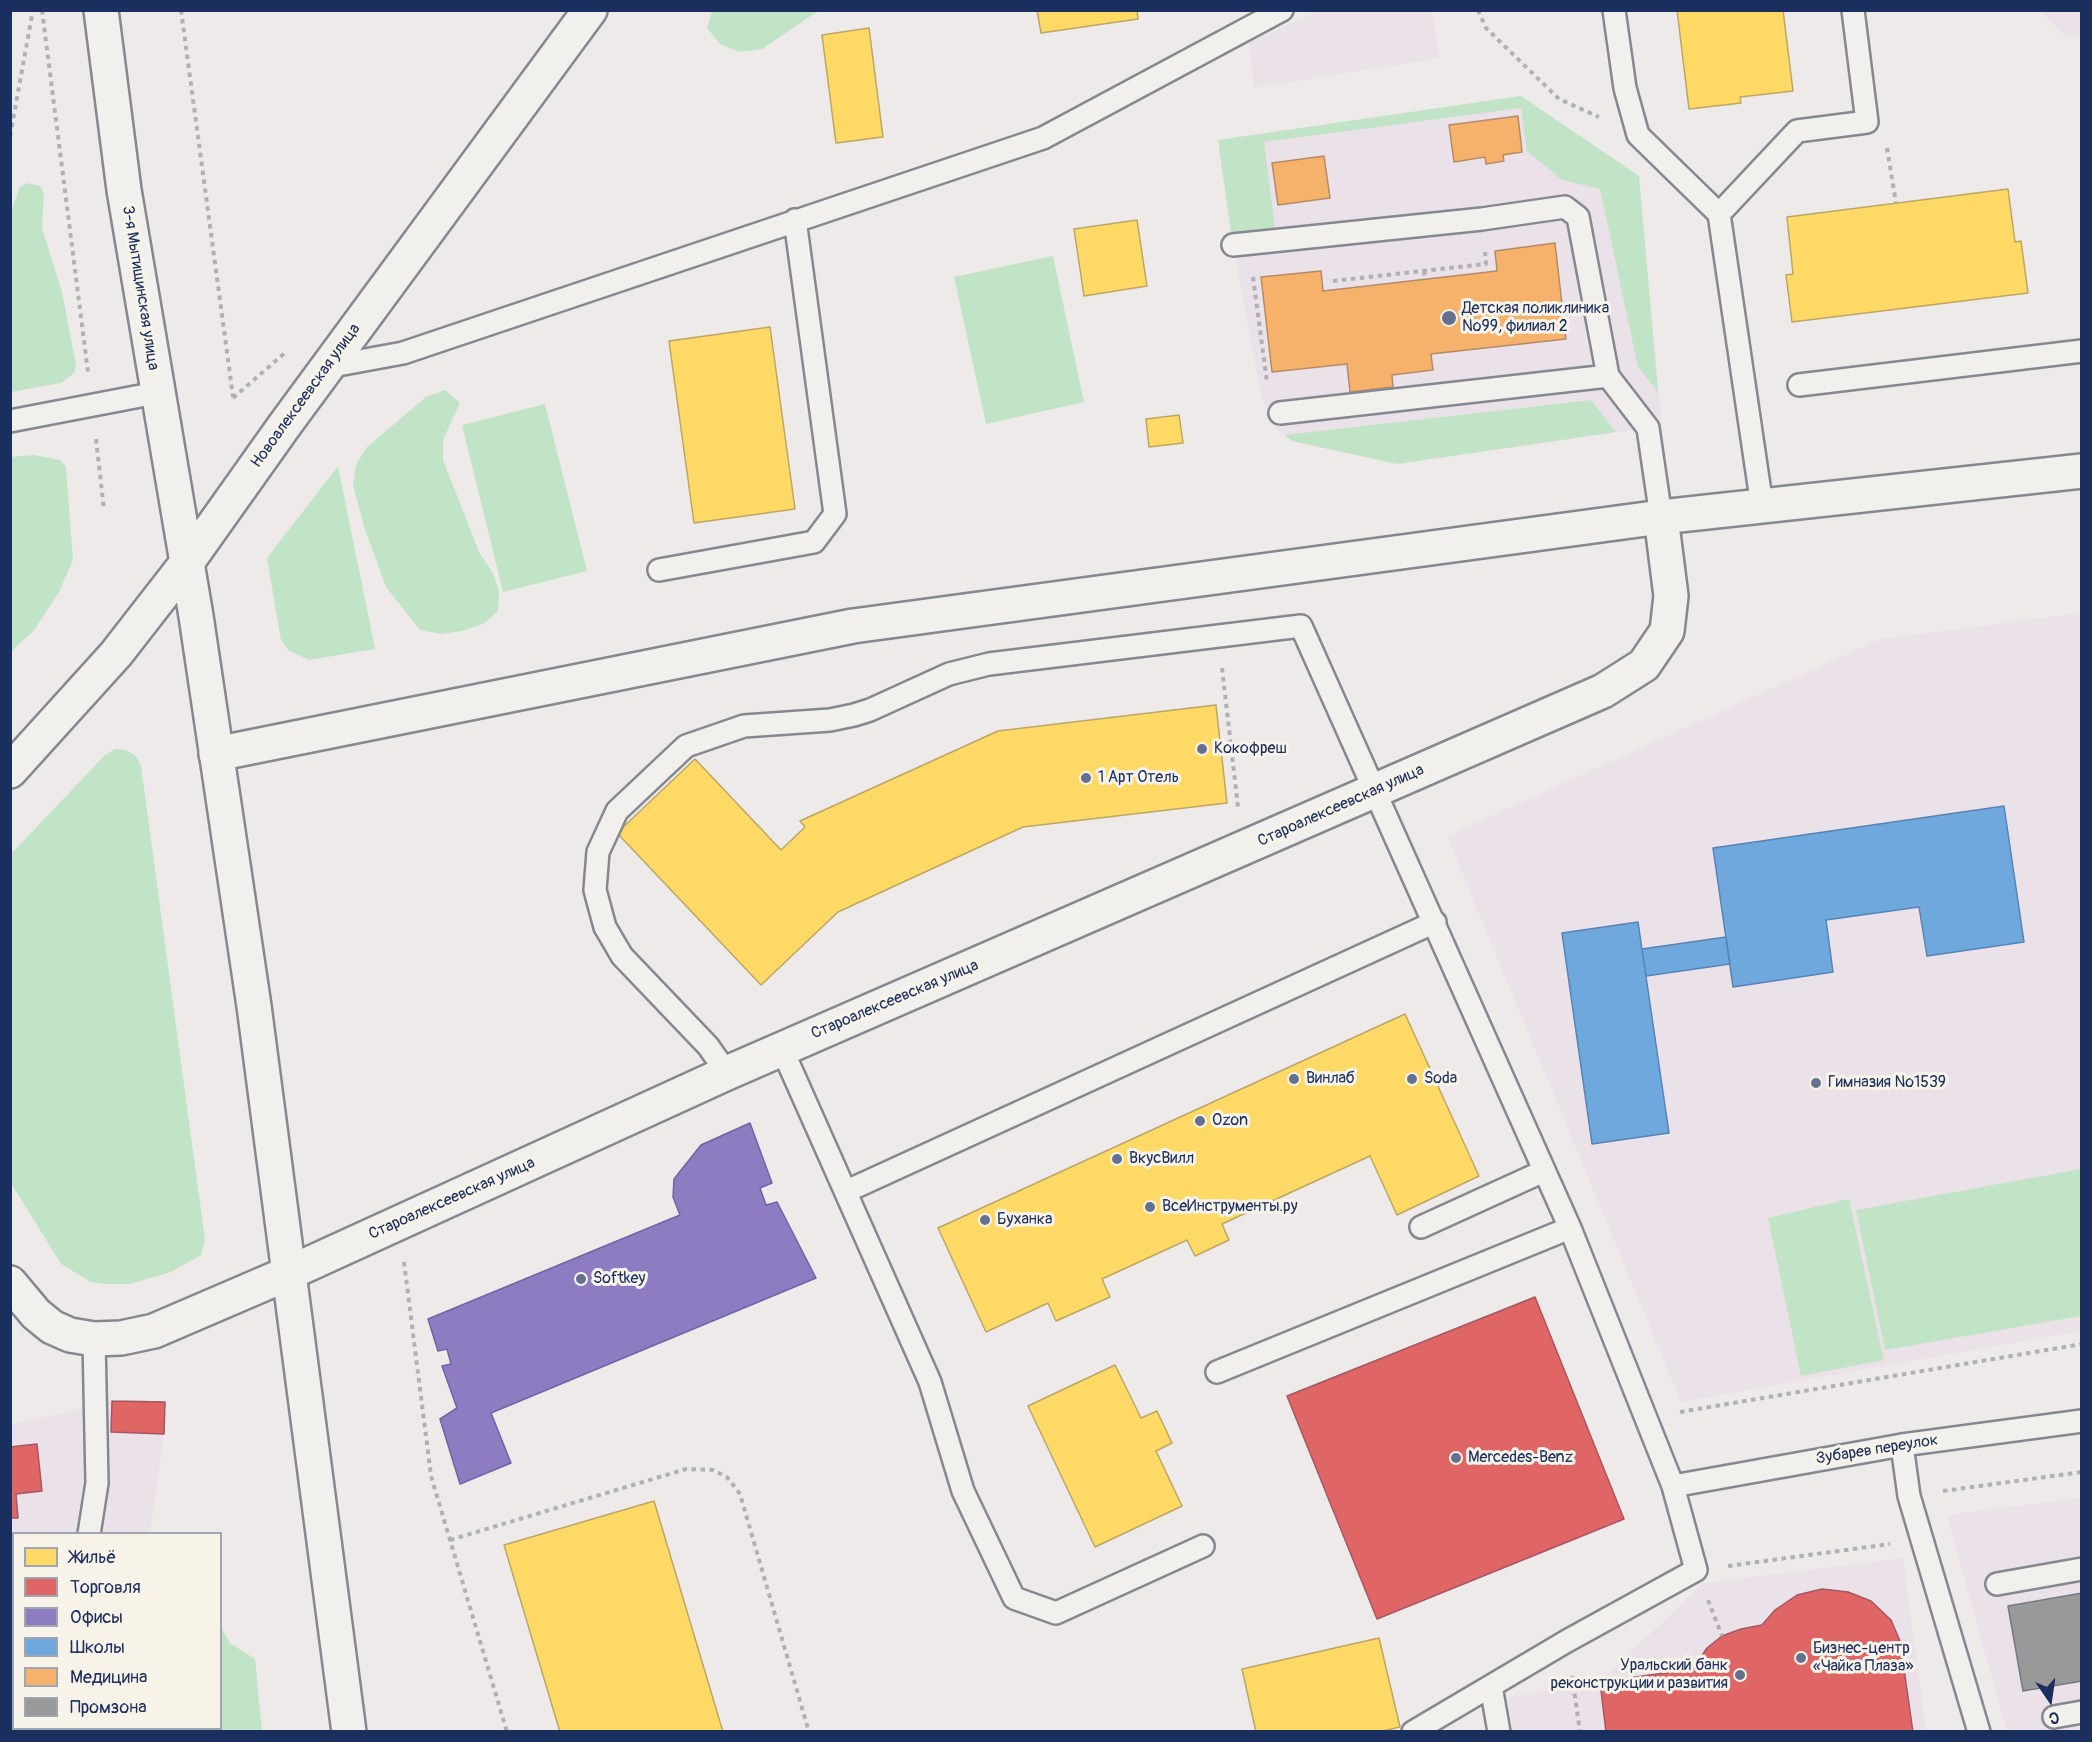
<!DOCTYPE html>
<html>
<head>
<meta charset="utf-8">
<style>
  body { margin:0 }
  #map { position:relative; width:2092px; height:1742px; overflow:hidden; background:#eeeaea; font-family:Pangolin,sans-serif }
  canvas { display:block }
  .frame { position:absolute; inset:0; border:12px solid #1b2f5e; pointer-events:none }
  .legend { position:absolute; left:12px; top:1532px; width:210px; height:198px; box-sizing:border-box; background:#f7f3e8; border:2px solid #9fa5b1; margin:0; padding:8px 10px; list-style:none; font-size:18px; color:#1b2f5e }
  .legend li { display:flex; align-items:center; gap:12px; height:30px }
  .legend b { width:30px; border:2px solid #9fa5b1 }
  .north { position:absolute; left:2020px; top:1670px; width:60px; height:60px; -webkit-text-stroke:4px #f7f3e8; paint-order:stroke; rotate:167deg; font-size:16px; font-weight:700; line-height:24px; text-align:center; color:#1b2f5e }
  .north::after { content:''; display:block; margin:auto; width:21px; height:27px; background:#1b2f5e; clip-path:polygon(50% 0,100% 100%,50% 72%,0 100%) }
</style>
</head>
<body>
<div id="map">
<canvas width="2092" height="1742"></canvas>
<div class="frame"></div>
<ul class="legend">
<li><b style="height:16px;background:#ffd966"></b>Жильё</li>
<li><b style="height:16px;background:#e06666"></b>Торговля</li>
<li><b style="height:16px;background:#8e7cc3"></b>Офисы</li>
<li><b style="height:16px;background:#6fa8dc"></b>Школы</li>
<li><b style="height:16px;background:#f6b26b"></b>Медицина</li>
<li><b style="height:16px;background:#999"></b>Промзона</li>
</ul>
<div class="north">С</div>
</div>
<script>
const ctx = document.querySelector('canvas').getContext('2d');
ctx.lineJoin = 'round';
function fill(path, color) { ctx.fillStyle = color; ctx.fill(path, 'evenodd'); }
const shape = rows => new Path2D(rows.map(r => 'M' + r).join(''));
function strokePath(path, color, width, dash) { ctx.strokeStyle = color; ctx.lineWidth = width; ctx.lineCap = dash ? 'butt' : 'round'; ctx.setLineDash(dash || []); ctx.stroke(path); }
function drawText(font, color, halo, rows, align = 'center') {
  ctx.font = font + ' Pangolin,sans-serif'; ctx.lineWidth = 6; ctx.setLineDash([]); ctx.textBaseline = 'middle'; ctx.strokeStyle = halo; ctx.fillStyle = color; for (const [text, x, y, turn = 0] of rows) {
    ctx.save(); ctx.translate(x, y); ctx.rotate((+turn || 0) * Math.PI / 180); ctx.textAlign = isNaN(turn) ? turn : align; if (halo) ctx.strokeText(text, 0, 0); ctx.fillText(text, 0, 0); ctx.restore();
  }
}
fill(shape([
  [1319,10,1432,11,1440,58,1254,88,1249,43],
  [2039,11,2081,11,2081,36,2066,37],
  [1521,96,1639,176,1662,426,1397,464,1292,441,1273,426,1261,395,1233,245,1218,140],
  [2081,613,2081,1331,1681,1402,1447,836,1881,639],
  [112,1401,165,1402,164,1434,150,1533,14,1534,14,1728,123,1729,123,1731,11,1731,10,1425],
  [2081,1498,2081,1731,2007,1731,1947,1515],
  [1903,1558,1926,1731,1514,1731,1507,1698,1600,1682,1703,1583]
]), '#ebe1e9');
fill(shape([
  [712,11,712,10,818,11,762,49,740,52,720,44,707,28],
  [1521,96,1639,176,1658,392,1638,367,1600,189,1562,180,1527,151,1521,108,1264,142,1275,228,1231,233,1218,140],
  [27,183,41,186,44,194,42,228,62,292,76,365,74,373,61,383,11,392,11,211,20,187],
  [1053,256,1084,402,986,424,954,277],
  [445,390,460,403,443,440,443,460,480,554,492,571,499,590,498,611,483,624,462,631,441,634,420,630,386,587,364,527,353,485,356,465,366,448,426,397],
  [1591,400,1616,432,1397,464,1292,441,1285,435],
  [545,404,587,571,503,592,462,425],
  [34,455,60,460,66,467,73,560,59,592,35,629,11,652,11,457],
  [338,466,375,649,309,660,288,650,281,640,267,558],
  [115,749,126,750,136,756,141,766,205,1240,201,1255,171,1272,130,1284,107,1284,91,1282,61,1264,11,1183,10,855,105,755],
  [2081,1169,2081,1316,1885,1350,1856,1210],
  [1849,1199,1884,1360,1801,1376,1768,1218],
  [221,1627,230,1643,255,1659,262,1731,154,1731,155,1728,220,1728]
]), '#c1e4c7');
const homes = shape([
  [1037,10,1137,10,1138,19,1041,33,1037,10],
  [1677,10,1783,10,1793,91,1740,97,1741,103,1689,109,1677,10],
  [869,28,883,137,836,143,822,35,869,28],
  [2008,189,2015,242,2021,241,2028,293,1792,322,1786,275,1793,274,1787,217,2008,189],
  [1137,220,1147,286,1084,296,1074,229,1137,220],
  [770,327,795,509,694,523,669,341,770,327],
  [1179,415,1183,443,1149,447,1146,419,1179,415],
  [1216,705,1227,803,1023,827,838,912,761,985,617,833,695,759,781,850,805,827,800,821,998,731,1216,705],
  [1405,1014,1479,1176,1397,1215,1370,1156,1222,1224,1229,1240,1195,1256,1187,1240,1102,1279,1110,1297,1056,1321,1048,1303,986,1332,938,1228,1405,1014],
  [1115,1365,1141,1418,1157,1411,1172,1443,1156,1451,1182,1506,1095,1547,1028,1406,1115,1365],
  [654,1501,723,1732,560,1732,504,1545,654,1501],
  [1379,1638,1400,1727,1379,1732,1256,1732,1242,1669,1379,1638]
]);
fill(homes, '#ffd966');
strokePath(homes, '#bba664', 1.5);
const shops = shape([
  [1535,1297,1624,1519,1377,1619,1287,1396,1535,1297],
  [112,1401,165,1402,164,1434,111,1432,112,1401],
  [37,1444,42,1491,16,1494,18,1518,10,1518,10,1447,37,1444],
  [1822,1589,1848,1592,1871,1601,1891,1620,1900,1641,1913,1732,1606,1732,1600,1682,1693,1669,1707,1648,1722,1636,1741,1629,1762,1625,1775,1610,1797,1595,1822,1589]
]);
fill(shops, '#e06666');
strokePath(shops, '#a55664', 1.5);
const offices = shape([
  [750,1123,772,1183,760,1188,766,1205,777,1202,816,1278,491,1413,511,1463,460,1484,440,1419,457,1408,442,1366,451,1364,447,1349,438,1351,428,1319,680,1215,673,1197,674,1179,701,1145,750,1123]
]);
fill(offices, '#8e7cc3');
strokePath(offices, '#6c65a5', 1.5);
const schools = shape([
  [2004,806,2024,942,1927,956,1919,907,1826,920,1833,972,1733,987,1713,848,2004,806],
  [1638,922,1669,1133,1592,1144,1562,933,1638,922],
  [1726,937,1730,964,1646,976,1642,949,1726,937]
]);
fill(schools, '#6fa8dc');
strokePath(schools, '#5684b6', 1.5);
const health = shape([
  [1518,116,1522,152,1503,155,1504,161,1486,164,1485,157,1454,162,1449,125,1518,116],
  [1324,156,1330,198,1278,205,1272,163,1324,156],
  [1555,243,1566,339,1431,354,1433,370,1392,375,1393,387,1350,392,1347,364,1272,372,1261,277,1321,271,1323,291,1462,275,1497,271,1495,251,1555,243]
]);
fill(health, '#f6b26b');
strokePath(health, '#b48b67', 1.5);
const industry = shape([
  [2082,1593,2082,1681,2023,1691,2008,1606,2082,1593]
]);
fill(industry, '#999');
strokePath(industry, '#737987', 1.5);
const service = shape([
  [1614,10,1625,88,1638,135,1719,214,1762,506],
  [1719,214,1797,131,1867,122,1853,10],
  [1233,245,1482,219,1565,207,1578,217,1608,376],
  [327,367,403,353,1043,138,1282,10],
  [1799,385,2082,351],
  [1280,413,1608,376,1648,428,1661,517],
  [10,421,156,393],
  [659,570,814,542,835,514,795,220],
  [782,1049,930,1382,963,1491,1014,1598,1056,1613,1203,1546],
  [727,1073,708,1046,622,956,605,927,595,890,598,852,617,811,686,746,744,726,830,720,854,715,870,710,949,674,989,664,1301,626,1570,1228,1673,1486,1696,1570,1567,1641,1413,1732],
  [847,1191,1435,922],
  [1421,1227,1544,1171],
  [1217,1372,1570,1228],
  [1902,1445,1909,1496,1979,1732],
  [1673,1486,1902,1445,2082,1421],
  [89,1534,97,1483,94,1339],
  [1997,1584,2082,1569],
  [1491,1686,1499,1732],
  [2054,1717,2082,1712],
  [53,1732,54,1728]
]);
const minor = shape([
  [216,754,853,626,1661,517,2082,471],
  [10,1283,36,1314,52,1327,70,1335,94,1339,121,1338,154,1331,289,1273,727,1073,1603,691,1644,665,1667,631,1671,596,1661,517]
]);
const tertiary = shape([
  [101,10,124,190,196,616,254,1006,349,1732],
  [10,771,116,654,186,564,284,426,590,10]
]);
strokePath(service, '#868891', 26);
strokePath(minor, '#868891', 38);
strokePath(tertiary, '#868891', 38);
strokePath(shape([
  [42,10,88,372],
  [181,10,233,397],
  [1478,10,1486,28,1559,99,1599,117],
  [10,136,33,10],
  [1887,148,1896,203],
  [1424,271,1425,279],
  [1253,277,1267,382],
  [1333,281,1486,264,1485,252],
  [233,398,287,351],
  [96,439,104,510],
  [1222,668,1238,807],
  [404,1262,431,1476,507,1732],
  [1680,1412,2082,1344],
  [1943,1491,2082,1472],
  [450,1540,686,1469,713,1470,727,1477,740,1494,809,1732],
  [1728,1566,1890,1544],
  [1708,1600,1722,1636],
  [1572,1676,1580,1732]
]), '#b0b1b4', 4, [4.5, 4.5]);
strokePath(service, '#f1f0ed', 21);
strokePath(minor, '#f1f0ed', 33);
strokePath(tertiary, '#f1f0ed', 33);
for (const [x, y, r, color] of [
  [1449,318,8,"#65708f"],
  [1202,749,6,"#65708f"],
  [1086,778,6,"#65708f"],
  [1294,1079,6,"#65708f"],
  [1412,1079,6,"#65708f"],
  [1816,1083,6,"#65708f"],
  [1200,1121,6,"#65708f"],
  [1117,1159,6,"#65708f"],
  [1150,1207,6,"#65708f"],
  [985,1220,6,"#65708f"],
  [581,1279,6,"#65708f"],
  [1456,1458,6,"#65708f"],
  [1801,1658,6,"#65708f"],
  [1740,1675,6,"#65708f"]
]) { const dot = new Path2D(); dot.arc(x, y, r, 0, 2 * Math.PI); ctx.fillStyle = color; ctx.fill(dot); strokePath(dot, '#f7f3e8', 2); }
drawText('16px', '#1b2f5e', '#f7f3e8', [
  ["3-я Мытищинская улица",140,288,81],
  ["Новоалексеевская улица",306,396,-54],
  ["Староалексеевская улица",1341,806,-24],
  ["Староалексеевская улица",895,1000,-23],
  ["Староалексеевская улица",452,1199,-24],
  ["Зубарев переулок",1877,1450,-9]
]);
drawText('16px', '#1b2f5e', '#f7f3e8', [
  ["Детская поликлиника",1462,309],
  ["№99, филиал 2",1462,327],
  ["Кокофреш",1214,749],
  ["1 Арт Отель",1098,778],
  ["Винлаб",1306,1079],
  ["Soda",1424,1079],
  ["Гимназия №1539",1828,1083],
  ["Ozon",1212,1121],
  ["ВкусВилл",1129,1159],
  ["ВсеИнструменты.ру",1162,1207],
  ["Буханка",997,1220],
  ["Softkey",593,1279],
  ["Mercedes-Benz",1468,1458],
  ["Бизнес-центр",1813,1649],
  ["«Чайка Плаза»",1813,1667],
  ["Уральский банк",1728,1666,"right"],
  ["реконструкции и развития",1728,1684,"right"]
], 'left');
</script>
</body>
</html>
